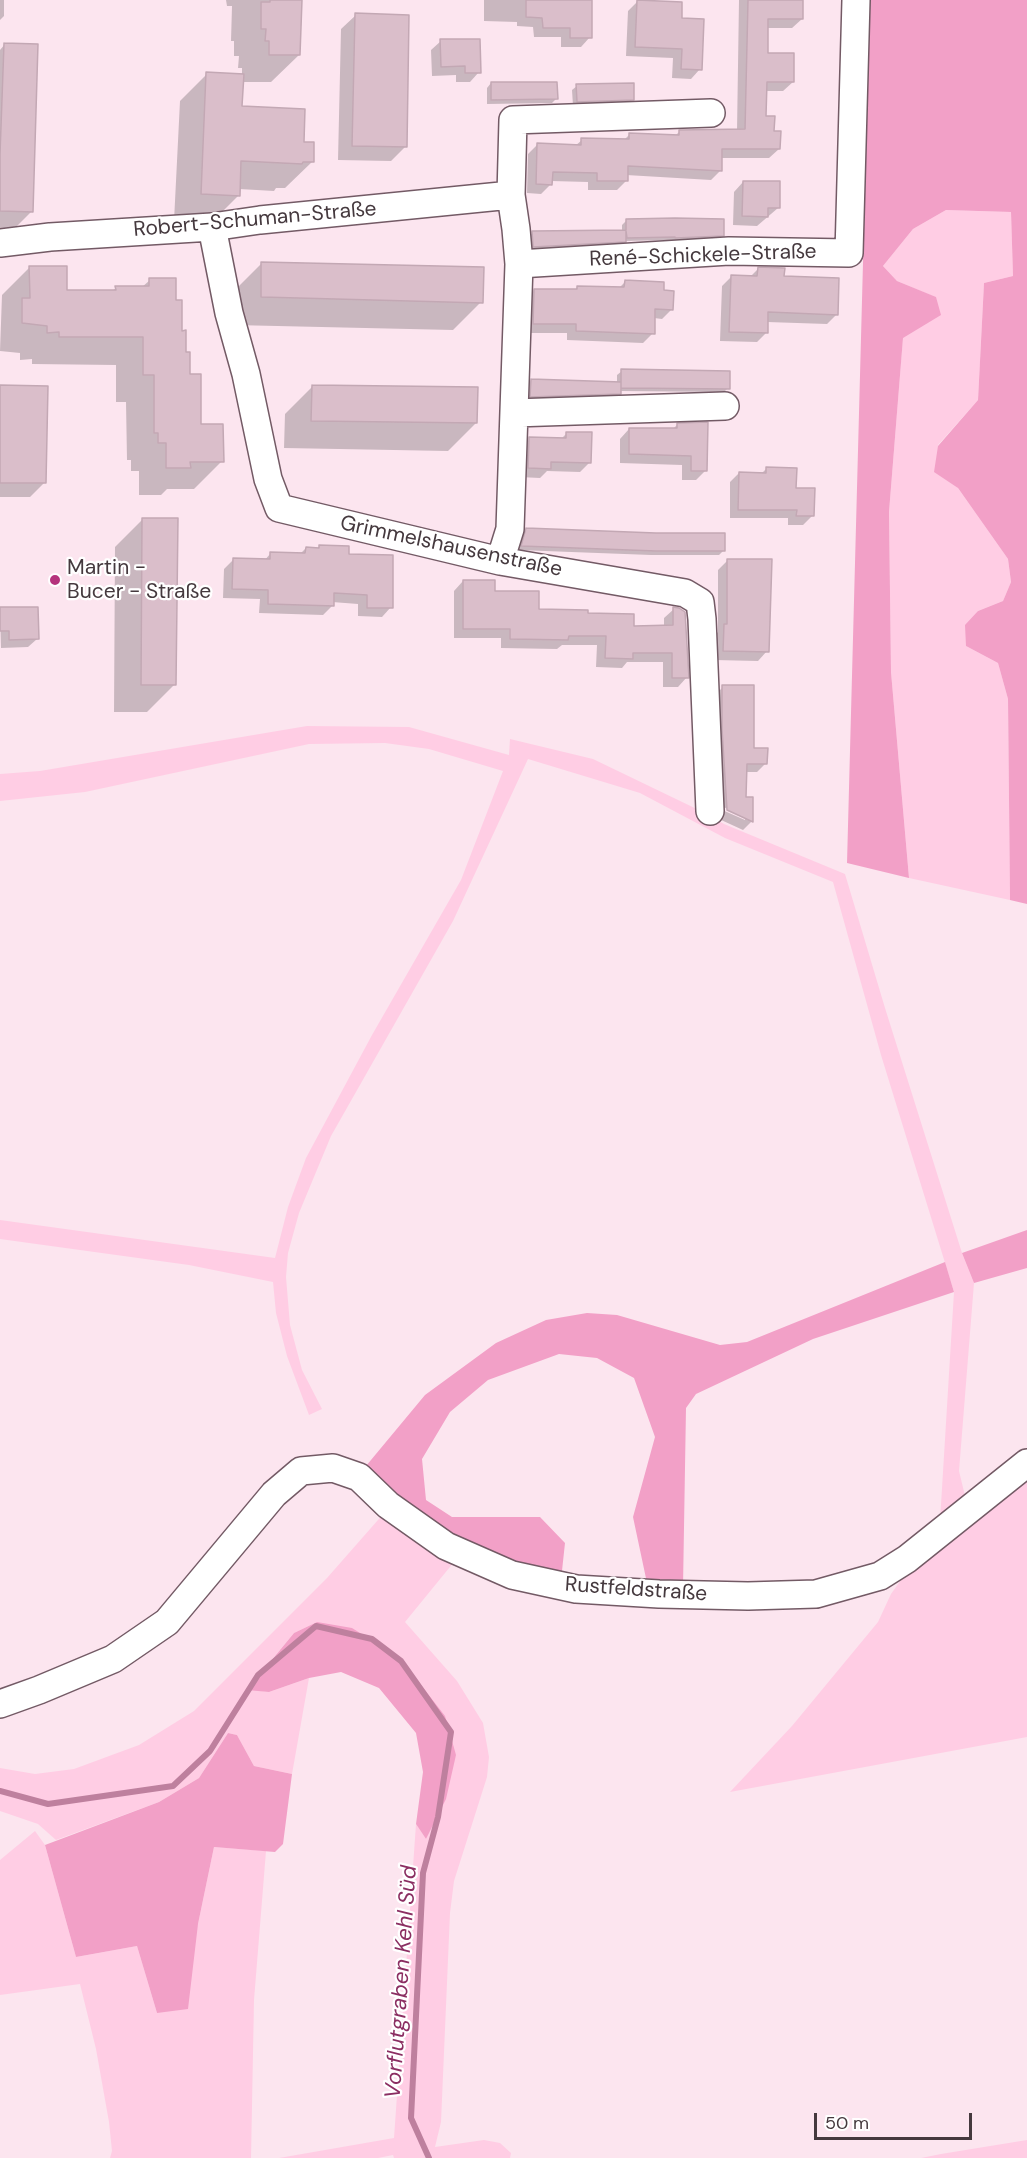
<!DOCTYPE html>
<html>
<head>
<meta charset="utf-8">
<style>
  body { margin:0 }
  #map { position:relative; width:1027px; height:2158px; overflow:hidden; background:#fce5ef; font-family:"DM Sans",sans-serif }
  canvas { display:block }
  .scale { position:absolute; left:814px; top:2113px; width:158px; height:27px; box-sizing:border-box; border:3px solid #45393e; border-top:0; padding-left:8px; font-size:18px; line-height:21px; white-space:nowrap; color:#45393e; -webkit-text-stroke:4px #fff; paint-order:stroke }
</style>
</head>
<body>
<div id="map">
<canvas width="1027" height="2158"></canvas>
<div class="scale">50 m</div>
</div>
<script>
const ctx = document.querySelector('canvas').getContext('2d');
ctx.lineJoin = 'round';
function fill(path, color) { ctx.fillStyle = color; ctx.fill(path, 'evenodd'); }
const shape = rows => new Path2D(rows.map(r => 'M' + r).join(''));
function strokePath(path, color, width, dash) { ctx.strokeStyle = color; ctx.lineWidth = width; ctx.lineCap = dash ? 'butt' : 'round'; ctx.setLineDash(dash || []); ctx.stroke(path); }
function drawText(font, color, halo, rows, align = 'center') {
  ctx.font = font + ' "DM Sans",sans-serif'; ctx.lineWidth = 4.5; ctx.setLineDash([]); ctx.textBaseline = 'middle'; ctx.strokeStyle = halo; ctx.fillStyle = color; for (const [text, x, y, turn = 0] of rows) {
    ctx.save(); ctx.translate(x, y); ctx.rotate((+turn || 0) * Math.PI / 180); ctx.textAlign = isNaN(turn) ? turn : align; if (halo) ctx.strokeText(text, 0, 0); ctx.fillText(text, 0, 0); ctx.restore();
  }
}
fill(shape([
  [946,210,1011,212,1013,276,984,283,978,400,938,445,958,488,1008,559,1011,582,1003,601,978,611,966,646,998,663,1008,699,1010,900,909,878,891,672,889,512,903,337,935,297,897,281,883,266,913,229],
  [307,726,409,727,509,755,510,739,593,759,705,813,724,824,845,874,885,1008,962,1253,974,1283,959,1471,966,1500,940,1521,954,1292,881,1055,833,882,725,838,640,793,528,759,453,921,331,1136,299,1213,288,1253,286,1277,290,1325,302,1370,322,1409,309,1415,287,1356,276,1313,273,1282,189,1265,0,1239,0,1220,275,1258,288,1207,306,1158,372,1035,461,880,503,771,429,749,385,743,309,744,85,792,0,801,0,774,40,771],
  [1027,1479,1027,1737,730,1792,792,1726,878,1622,891,1594,908,1570],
  [385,1512,454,1562,405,1622,457,1681,483,1723,489,1757,487,1777,454,1881,450,1913,441,2122,435,2147,484,2140,500,2143,511,2153,510,2158,394,2158,393,2155,378,2158,279,2158,394,2138,416,1824,426,1839,456,1755,317,1622,294,1633,247,1689,269,1692,309,1678,292,1774,254,1766,237,1735,228,1733,199,1778,159,1802,56,1840,38,1824,0,1811,0,1768,35,1774,74,1769,139,1745,194,1711,327,1578],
  [35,1831,45,1845,76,1957,137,1946,157,2013,198,1924,214,1847,266,1851,254,2000,251,2158,110,2158,112,2151,109,2122,96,2049,80,1984,0,1995,0,1860],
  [1027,2140,1027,2158,921,2158,941,2154]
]), '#ffcde4');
fill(shape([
  [870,0,1027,0,1027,904,1010,900,1008,699,998,663,966,646,965,625,978,611,1003,601,1011,582,1008,559,958,488,934,472,938,446,978,400,984,283,1013,276,1011,212,946,210,913,229,883,266,897,281,936,297,941,315,903,338,889,512,891,672,909,878,847,863],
  [1027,1230,1027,1268,974,1283,962,1253],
  [945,1262,954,1292,813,1339,696,1394,686,1408,683,1587,647,1583,633,1517,655,1437,634,1378,597,1358,559,1354,488,1380,450,1412,422,1459,426,1500,452,1517,540,1517,565,1543,561,1580,491,1562,407,1509,366,1466,425,1395,496,1343,546,1320,587,1313,617,1315,720,1345,747,1342],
  [317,1622,352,1628,400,1658,445,1716,456,1755,446,1799,426,1839,416,1824,423,1772,416,1733,379,1688,341,1672,309,1678,269,1692,247,1690,294,1633],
  [228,1733,237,1735,254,1766,292,1774,283,1844,275,1852,214,1847,198,1924,188,2009,157,2013,137,1946,76,1957,45,1845,159,1802,199,1778]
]), '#f2a0c7');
fill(shape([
  [0,0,4,0,4,16,0,20],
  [226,0,301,0,299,55,271,82,242,82,241,108,302,143,313,161,285,188,276,188,274,191,239,189,238,196,211,223,174,221,180,101,207,74,242,75,242,68,238,68,239,56,234,56,234,41,231,41,232,6,227,6],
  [484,0,590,0,590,37,581,47,561,47,561,37,534,37,533,27,517,26,517,22,484,21],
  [739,0,802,0,802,19,792,28,767,28,767,54,793,82,783,91,765,91,764,118,779,149,769,158,721,158,721,170,711,180,626,175,626,181,617,190,588,190,588,182,551,181,551,184,541,194,527,193,528,154,538,144,575,146,582,140,624,140,630,134,675,136,680,131,737,131],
  [637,2,680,20,700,69,691,79,672,78,673,58,626,56,628,11],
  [356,15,405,147,391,161,338,160,341,29],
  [441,41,479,72,470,82,456,82,456,75,432,76,431,50],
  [5,44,31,212,3,240,0,239,0,50],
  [491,83,556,99,552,103,487,104,487,88],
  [577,86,632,99,628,104,573,106,572,90],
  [743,182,778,208,757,226,733,225,734,192],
  [626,221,723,235,718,239,671,242,671,240,624,241,621,245,529,251,528,237,533,233,622,232,622,225],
  [262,263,481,302,453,330,233,325,234,291],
  [30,267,65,292,112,291,116,288,141,288,150,280,174,302,199,426,222,461,194,489,167,489,161,495,139,495,139,471,131,471,131,460,127,460,126,402,116,402,116,365,32,364,32,359,20,360,20,353,0,351,2,295],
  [758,269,783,278,837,314,827,324,767,322,766,333,757,342,720,341,722,286,732,276,750,277],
  [625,282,663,292,672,309,662,319,654,318,653,333,643,343,567,340,567,333,524,333,525,300,535,290,575,290,577,287,619,288],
  [622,371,728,388,724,392,619,391,615,398,527,400,527,385,531,381,617,383,617,375],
  [0,386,44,483,30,497,0,497],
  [313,386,476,423,448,451,284,448,285,414],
  [677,425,706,470,696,480,682,480,682,465,620,463,620,439,629,429,673,429],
  [567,433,590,462,580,472,547,471,540,478,519,477,520,448,530,439,561,439],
  [767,468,795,489,812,516,803,525,788,525,788,518,730,518,730,482,739,473,761,474],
  [143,519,174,685,147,712,114,712,115,547],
  [526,529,724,550,719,555,651,555,518,550,522,534],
  [320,546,347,556,391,607,382,617,358,616,358,604,332,602,332,606,323,615,259,613,260,599,223,598,224,569,234,559,264,561,270,554,300,554,306,548,317,549],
  [728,560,767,651,758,661,714,660,715,635,718,632,718,570],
  [463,581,538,610,586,615,632,627,664,626,664,618,674,609,687,677,678,687,663,687,663,662,627,662,622,668,596,667,597,645,562,645,557,649,501,648,501,638,454,638,454,591],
  [0,609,37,639,28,647,1,648],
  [723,687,753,749,766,763,757,772,745,772,745,799,752,821,743,830,719,819,714,696],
  [721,806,745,816,745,820,720,809]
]), '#0003');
strokePath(shape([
  [0,1791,48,1804,173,1786,210,1751,258,1675,316,1626,372,1639,401,1661,451,1732,438,1817,423,1873,411,2118,429,2158]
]), '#be809e', 6);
const building = shape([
  [270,0,302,0,300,55,269,55,269,41,265,41,266,29,261,29,261,2,270,2,270,0],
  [526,0,592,0,592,38,570,38,570,28,543,28,542,18,526,17,526,0],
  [637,0,682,2,682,18,704,19,702,70,681,69,682,49,635,47,637,0],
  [748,0,803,0,803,19,768,19,768,53,794,53,794,82,767,82,766,116,775,116,774,131,781,131,780,149,722,149,722,171,628,166,628,181,597,181,597,173,553,172,552,185,536,184,537,143,581,145,581,138,629,139,629,133,679,135,679,130,745,129,748,0],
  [355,13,409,15,407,147,352,146,355,13],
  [440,39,480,39,481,73,465,73,465,66,441,67,440,39],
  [4,43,38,44,33,212,0,211,0,154,4,43],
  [206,72,244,74,242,106,305,109,304,142,314,142,314,162,303,162,302,164,241,161,240,196,201,194,206,72],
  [491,82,557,82,558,99,491,100,491,82],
  [634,83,634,100,577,102,576,84,634,83],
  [743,181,780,181,780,208,768,208,768,217,742,216,743,181],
  [675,218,724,219,724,236,675,238,675,237,627,238,626,231,626,242,533,247,532,231,626,230,626,219,675,218],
  [261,262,484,267,483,303,261,297,261,262],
  [29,266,67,266,67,290,116,290,115,286,149,286,149,278,176,278,176,300,182,300,182,331,186,330,186,352,190,352,190,374,201,374,201,424,223,424,224,462,190,462,191,468,166,468,166,443,158,443,158,433,154,433,154,375,143,375,143,337,59,337,59,332,47,333,47,326,22,323,22,298,30,298,29,266],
  [758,267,785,268,784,276,839,278,838,315,768,312,768,333,729,332,731,275,757,276,758,267],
  [625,280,664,282,664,290,674,291,673,310,655,309,655,334,576,331,576,324,533,324,534,289,577,289,577,286,624,287,625,280],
  [621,369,730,371,730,389,621,388,621,369],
  [531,379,621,382,621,394,530,397,531,379],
  [0,385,48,386,46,483,0,483,0,385],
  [312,385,478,387,477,423,311,421,312,385],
  [708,422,707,471,691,471,691,456,629,454,629,428,677,428,677,423,708,422],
  [566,432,592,432,591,463,551,462,551,469,528,468,529,437,566,438,566,432],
  [766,467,797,468,796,488,815,488,814,516,796,516,797,510,738,510,739,472,766,473,766,467],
  [142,518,178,518,176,685,141,685,142,518],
  [526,528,656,533,725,533,725,551,656,551,521,546,526,528],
  [319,545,349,546,349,554,393,555,393,608,367,608,367,595,334,593,334,606,268,604,268,590,232,589,233,558,270,559,270,552,305,553,306,547,319,548,319,545],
  [727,559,772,559,769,652,723,651,724,624,727,624,727,559],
  [463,580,495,580,495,591,539,591,539,609,588,610,588,613,634,614,634,626,673,625,673,607,679,608,685,612,689,678,672,678,672,653,633,653,633,659,605,658,606,636,569,636,568,640,510,639,510,629,463,629,463,580],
  [0,607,38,607,39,639,9,640,9,631,0,631,0,607],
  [722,685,754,685,754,748,768,748,767,764,747,764,746,797,753,797,753,822,727,810,722,729,722,685]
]);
fill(building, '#dabeca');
strokePath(building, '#c3a8b4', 1.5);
const minor = shape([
  [212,227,229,313,246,374,268,479,279,508,500,561,685,593,700,602,702,619,710,811],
  [0,243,50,237,212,227,260,220,511,195],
  [519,264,729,251,849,253,856,0],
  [514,413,725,406],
  [500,561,510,529,519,264,516,229,511,195,513,120,711,113],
  [0,1704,39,1690,113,1659,167,1622,274,1494,301,1471,333,1468,359,1477,388,1505,446,1546,512,1575,576,1589,659,1594,748,1596,816,1594,880,1576,907,1559,1027,1463]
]);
strokePath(minor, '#735a65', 30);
strokePath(minor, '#fff', 27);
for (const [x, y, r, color] of [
  [55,580,6,"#b5337d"]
]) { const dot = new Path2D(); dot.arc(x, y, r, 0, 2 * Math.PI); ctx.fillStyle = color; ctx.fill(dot); strokePath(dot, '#fff', 2); }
drawText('21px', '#45393e', '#fff', [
  ["Robert-Schuman-Straße",255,220,-5],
  ["René-Schickele-Straße",703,256,-2],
  ["Grimmelshausenstraße",451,547,12],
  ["Rustfeldstraße",636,1590,4]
]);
drawText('21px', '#45393e', '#fff', [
  ["Martin -",67,568],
  ["Bucer - Straße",67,592]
], 'left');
drawText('italic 22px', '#8b2e62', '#fff', [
  ["Vorflutgraben Kehl Süd",402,1982,-86]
]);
</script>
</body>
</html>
